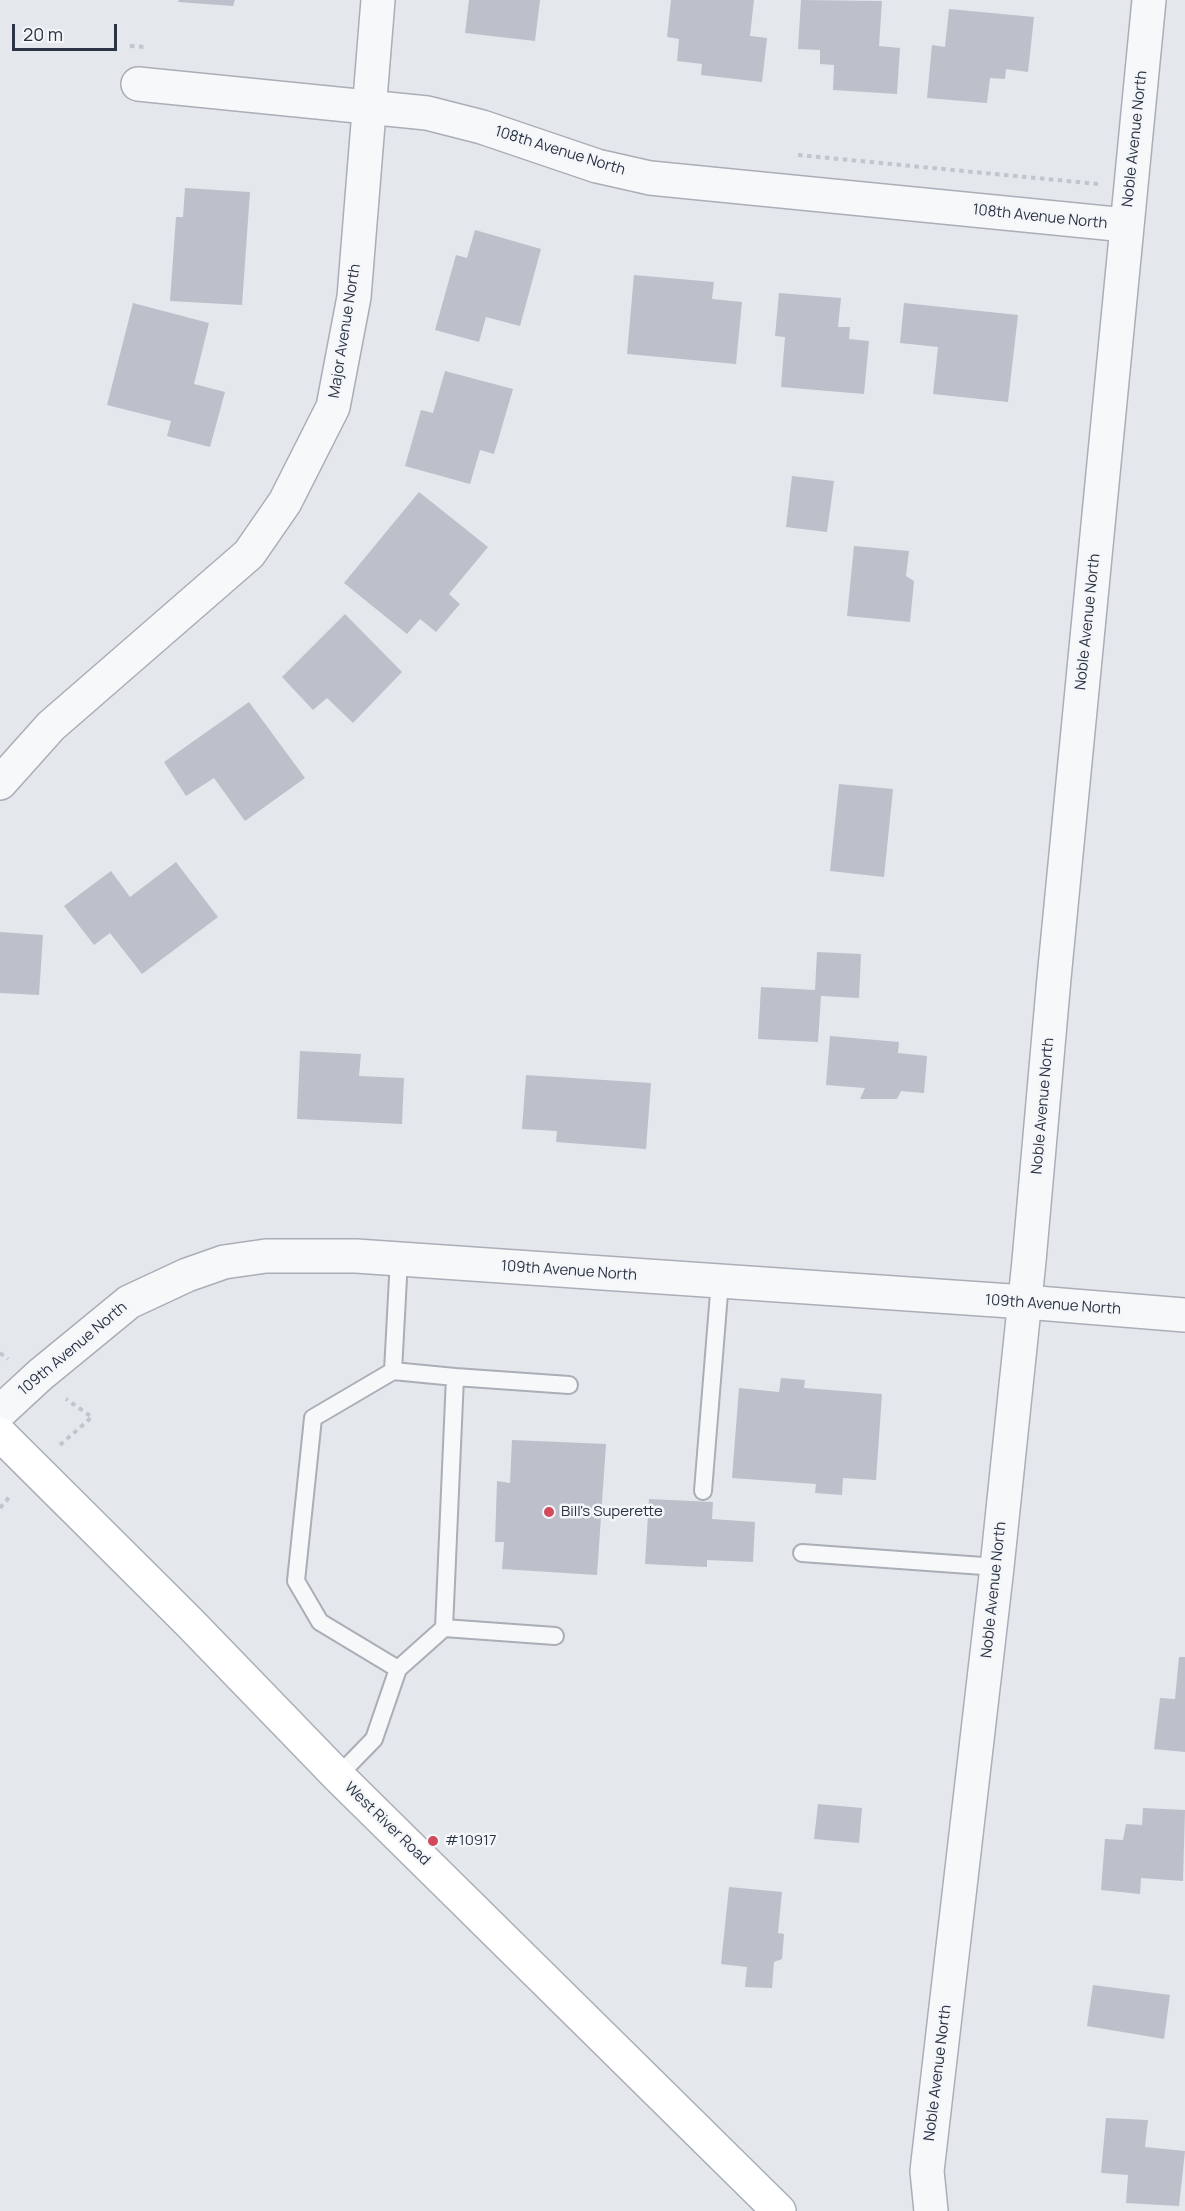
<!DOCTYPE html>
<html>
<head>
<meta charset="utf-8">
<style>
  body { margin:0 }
  #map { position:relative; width:1185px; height:2211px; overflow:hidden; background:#e4e7ec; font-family:Manrope,sans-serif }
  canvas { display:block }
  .scale { position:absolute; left:12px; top:24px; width:105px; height:27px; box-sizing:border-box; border:3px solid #2b3445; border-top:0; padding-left:8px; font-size:18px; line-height:21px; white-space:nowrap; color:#2b3445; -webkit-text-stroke:4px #f4f6f9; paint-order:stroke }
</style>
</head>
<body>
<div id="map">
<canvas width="1185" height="2211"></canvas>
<div class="scale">20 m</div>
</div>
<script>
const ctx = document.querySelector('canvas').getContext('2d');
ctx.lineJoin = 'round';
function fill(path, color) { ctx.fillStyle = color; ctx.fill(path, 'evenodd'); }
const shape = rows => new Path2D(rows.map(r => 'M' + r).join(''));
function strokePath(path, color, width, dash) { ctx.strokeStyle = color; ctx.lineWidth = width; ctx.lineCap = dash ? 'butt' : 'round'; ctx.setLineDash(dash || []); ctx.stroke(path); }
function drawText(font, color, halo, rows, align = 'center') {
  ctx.font = font + ' Manrope,sans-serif'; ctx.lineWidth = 5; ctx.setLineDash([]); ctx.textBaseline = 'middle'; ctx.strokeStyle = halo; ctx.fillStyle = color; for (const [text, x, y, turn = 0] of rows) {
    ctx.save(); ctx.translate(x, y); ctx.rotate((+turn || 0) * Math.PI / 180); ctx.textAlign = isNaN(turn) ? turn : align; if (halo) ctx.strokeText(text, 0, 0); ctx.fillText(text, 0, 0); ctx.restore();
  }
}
fill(shape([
  [179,0,235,0,233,6,178,2],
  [469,0,540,0,535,41,465,33],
  [671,0,754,0,750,36,767,38,762,82,701,75,702,64,677,61,679,39,667,37],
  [801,0,882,1,879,46,900,48,897,94,833,90,834,65,820,64,820,50,798,49],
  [949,9,1034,17,1028,72,1006,69,1005,79,990,78,987,103,927,98,932,45,945,47],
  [185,188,250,192,242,305,170,301,176,217,183,217],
  [475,230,541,249,520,326,486,317,479,342,435,330,456,255,467,258],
  [634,275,714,282,712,299,742,302,736,364,627,354],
  [779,293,841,298,838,327,850,327,849,339,869,341,864,394,781,387,785,337,775,336],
  [133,303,209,323,194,384,225,392,210,447,167,436,171,421,107,405],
  [904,303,1018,315,1008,402,933,394,938,347,900,343],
  [445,371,513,389,494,454,480,450,470,484,405,466,421,410,433,413],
  [792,476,834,481,827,532,786,527],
  [419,492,488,547,449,594,460,604,436,632,420,619,407,634,344,583],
  [854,546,909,551,906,576,914,581,910,622,847,616],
  [345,614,402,672,353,723,327,698,313,710,282,677],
  [249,702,305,778,245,821,214,778,186,796,164,762],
  [839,784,893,789,884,877,830,871],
  [176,862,218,917,142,974,110,933,94,945,64,906,111,871,130,897],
  [0,932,43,935,39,995,0,993],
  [817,952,861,954,859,998,821,996,818,1042,758,1039,761,987,815,990],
  [830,1036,899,1042,898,1053,927,1056,924,1093,901,1091,897,1099,860,1099,865,1088,826,1085],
  [300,1051,361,1054,359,1076,404,1078,402,1124,297,1119],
  [526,1075,651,1083,646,1149,556,1142,557,1131,522,1129],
  [781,1378,805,1380,804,1388,882,1394,876,1480,843,1478,842,1495,815,1493,816,1484,732,1478,739,1388,779,1392],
  [512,1440,606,1444,597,1575,502,1569,504,1542,495,1542,497,1481,510,1483],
  [649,1499,713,1502,712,1519,755,1522,753,1562,707,1560,707,1567,645,1564],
  [1179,1657,1185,1657,1185,1752,1154,1749,1160,1698,1175,1699],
  [818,1804,862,1808,859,1843,814,1839],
  [1143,1808,1185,1810,1183,1881,1141,1878,1140,1894,1101,1890,1105,1839,1123,1840,1126,1824,1142,1825],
  [729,1887,782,1892,778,1933,784,1934,782,1959,774,1962,772,1988,745,1987,747,1967,721,1964],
  [1093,1985,1170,1995,1164,2039,1087,2026],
  [1106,2118,1148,2120,1145,2147,1185,2151,1179,2206,1126,2203,1128,2175,1101,2173]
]), '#bbc0ca');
const service = shape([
  [393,1371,455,1377,444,1628],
  [455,1377,569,1385],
  [703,1491,720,1281],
  [802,1553,997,1567],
  [398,1669,444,1628,555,1636],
  [338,1776,374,1739,398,1669,320,1622,296,1581,313,1418,393,1371,399,1259]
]);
const minor = shape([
  [138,84,427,113,482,127,597,166,650,178,1126,225],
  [0,783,51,726,249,554,285,502,333,407,354,297,378,0],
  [931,2211,927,2171,997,1567,1029,1261,1054,978,1149,0]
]);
const tertiary = shape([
  [0,1412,40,1375,129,1302,187,1275,224,1262,266,1256,356,1256,1025,1302,1185,1315]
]);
const secondary = shape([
  [0,1434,189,1622,338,1776,779,2211]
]);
strokePath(service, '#a9aeb7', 20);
strokePath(minor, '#a9aeb7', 36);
strokePath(tertiary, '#a9aeb7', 36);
strokePath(secondary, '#a9aeb7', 36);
strokePath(shape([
  [130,46,145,47],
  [798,155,1098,184],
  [0,1353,8,1359],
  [60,1445,92,1417,66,1399],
  [0,1508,11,1495]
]), '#c2c5cb', 4, [4.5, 4.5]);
strokePath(service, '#f7f8fa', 16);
strokePath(minor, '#f7f8fa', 33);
strokePath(tertiary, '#f7f8fa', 33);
strokePath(secondary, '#fff', 33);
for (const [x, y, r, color] of [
  [549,1512,6,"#d1495b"],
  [433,1841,6,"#d1495b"]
]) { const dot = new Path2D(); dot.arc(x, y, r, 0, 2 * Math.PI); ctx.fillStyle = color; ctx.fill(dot); strokePath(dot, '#f4f6f9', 2); }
drawText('15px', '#2b3445', '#f4f6f9', [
  ["Noble Avenue North",1135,139,-84],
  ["108th Avenue North",560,151,17],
  ["108th Avenue North",1040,217,6],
  ["Major Avenue North",345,331,-81],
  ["Noble Avenue North",1088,622,-84],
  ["Noble Avenue North",1043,1106,-85],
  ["109th Avenue North",569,1271,4],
  ["109th Avenue North",1053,1305,4],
  ["109th Avenue North",73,1349,-40],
  ["Noble Avenue North",994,1590,-84],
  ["West River Road",387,1824,44],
  ["Noble Avenue North",938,2073,-83]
]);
drawText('15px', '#2b3445', '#f4f6f9', [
  ["Bill's Superette",561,1512],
  ["#10917",445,1841]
], 'left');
</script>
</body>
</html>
